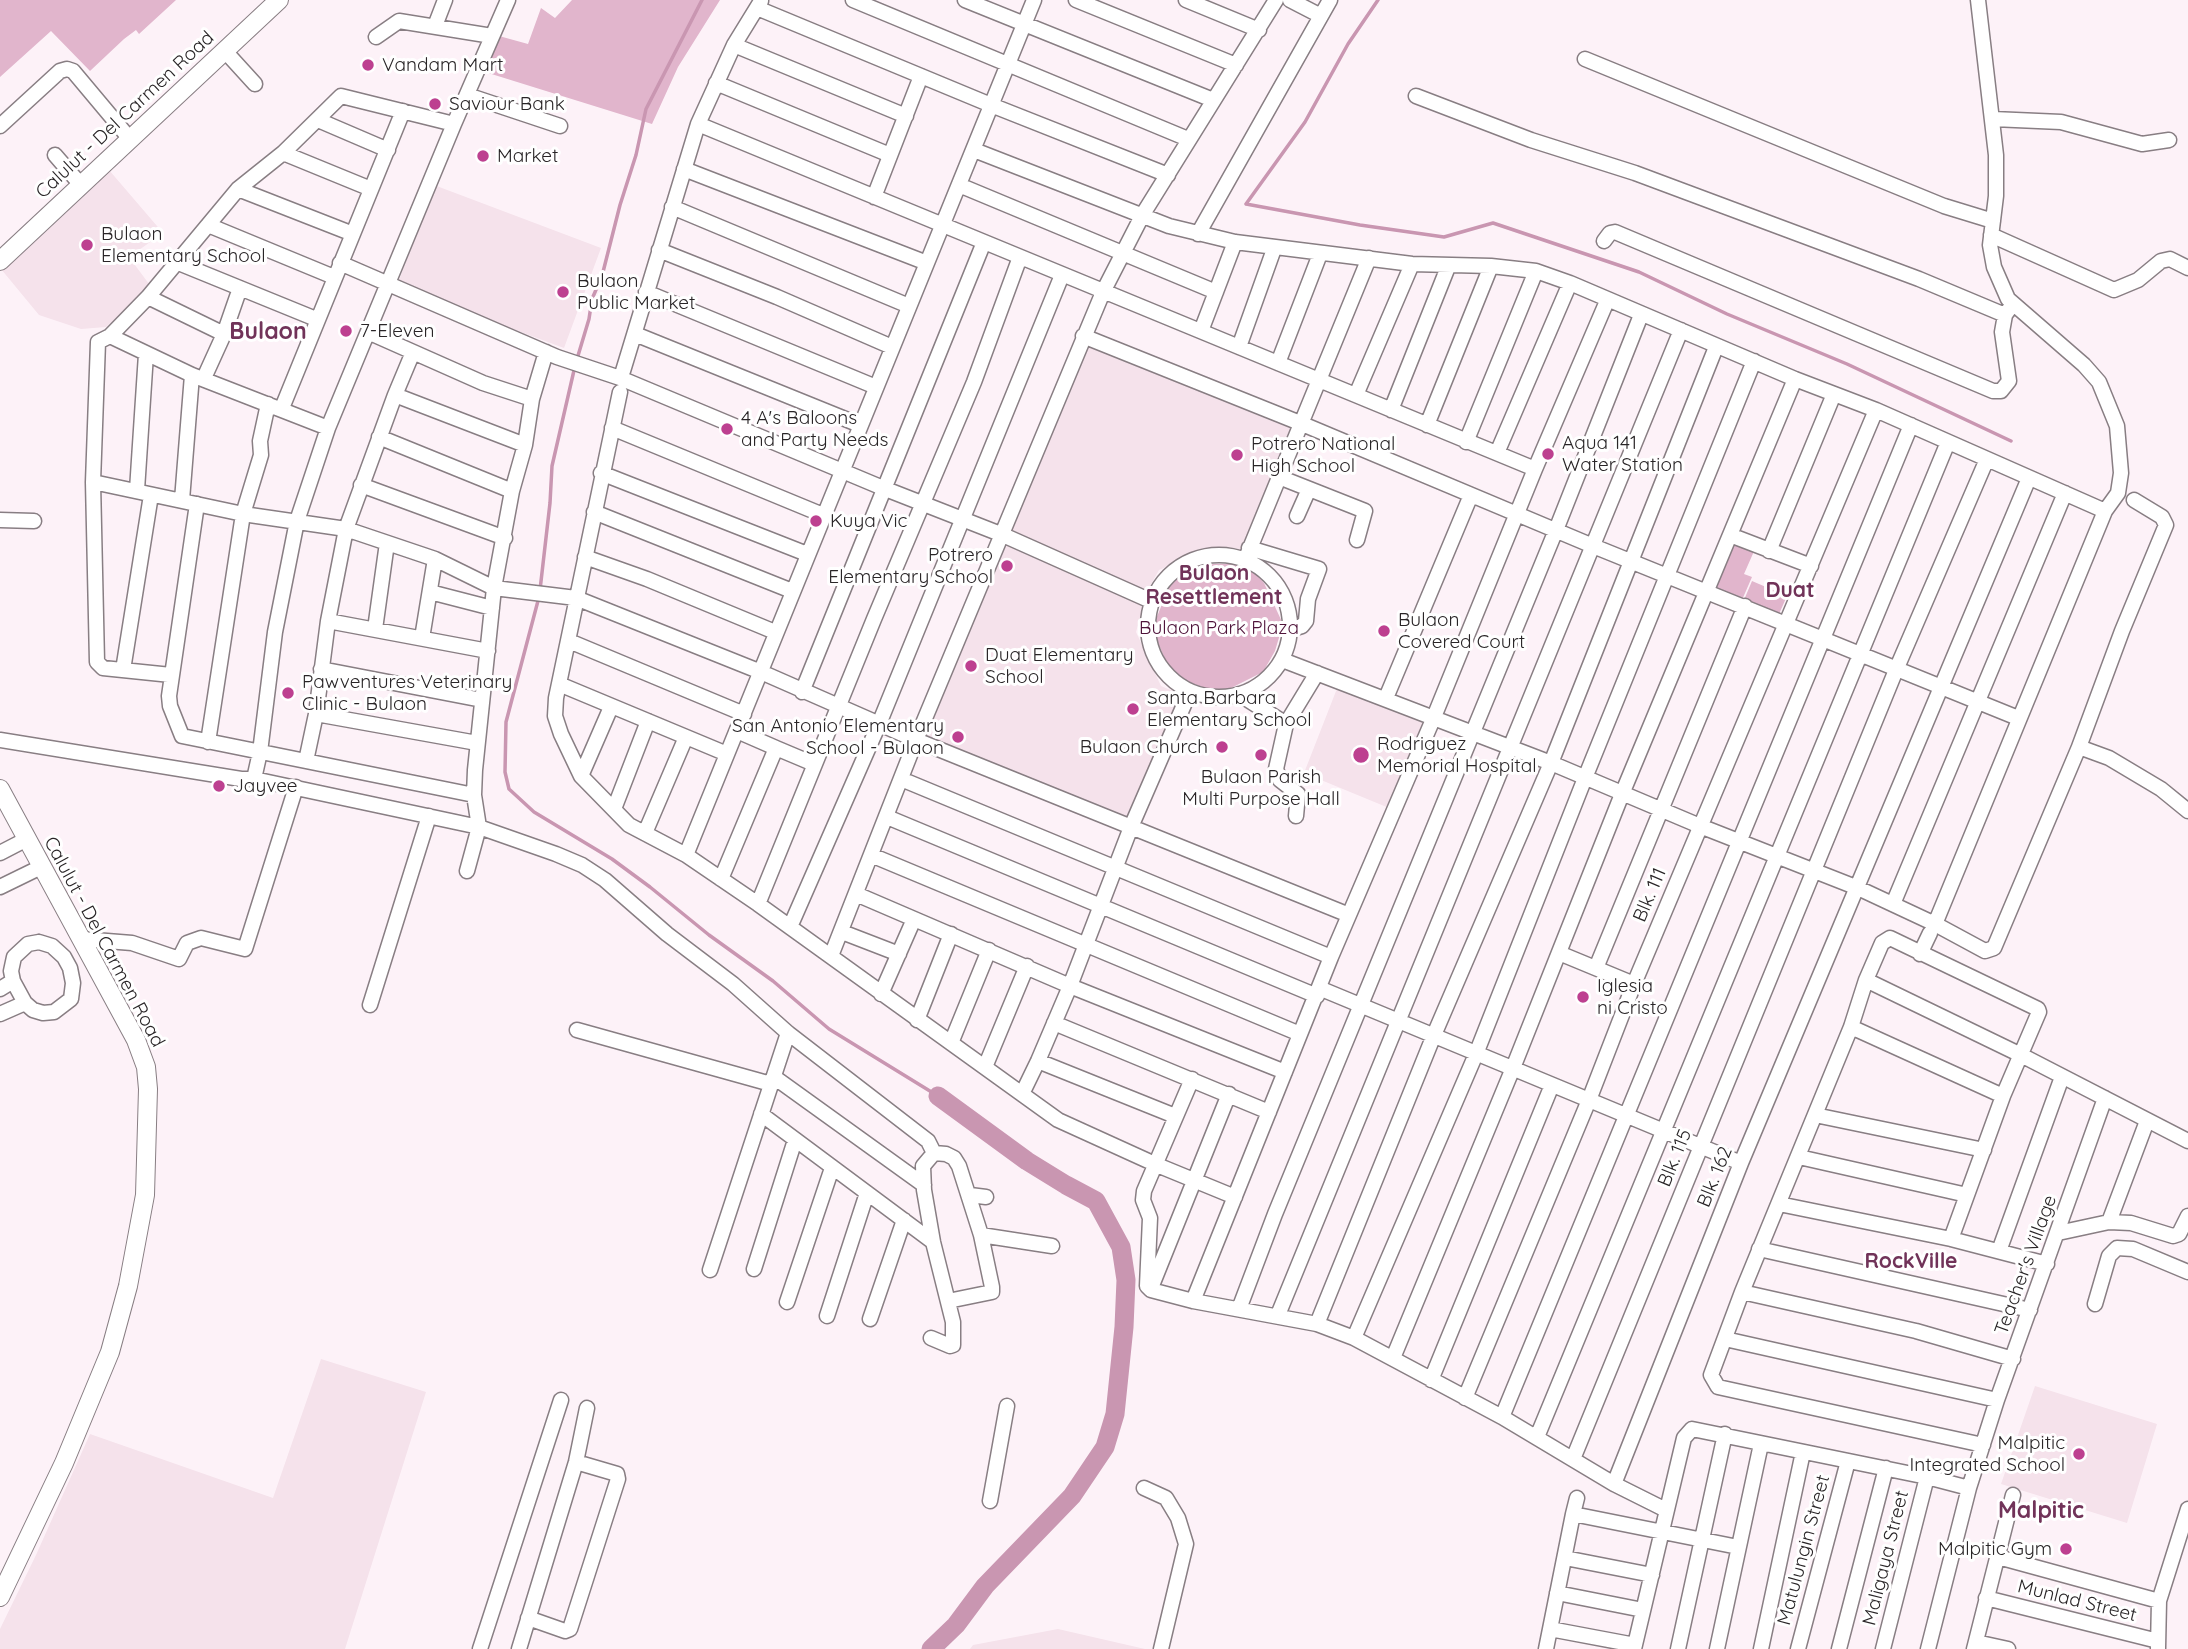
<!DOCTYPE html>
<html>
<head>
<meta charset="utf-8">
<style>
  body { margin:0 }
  canvas { display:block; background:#fdf2f8 }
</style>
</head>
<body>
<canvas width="2188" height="1649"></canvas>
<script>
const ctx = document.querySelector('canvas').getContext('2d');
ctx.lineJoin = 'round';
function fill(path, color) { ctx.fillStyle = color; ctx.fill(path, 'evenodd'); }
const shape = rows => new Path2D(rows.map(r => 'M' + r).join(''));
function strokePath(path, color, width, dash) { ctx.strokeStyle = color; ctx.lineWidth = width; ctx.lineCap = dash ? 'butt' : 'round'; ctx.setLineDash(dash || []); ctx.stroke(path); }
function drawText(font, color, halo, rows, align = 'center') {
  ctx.font = font + ' Quicksand,sans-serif'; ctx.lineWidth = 6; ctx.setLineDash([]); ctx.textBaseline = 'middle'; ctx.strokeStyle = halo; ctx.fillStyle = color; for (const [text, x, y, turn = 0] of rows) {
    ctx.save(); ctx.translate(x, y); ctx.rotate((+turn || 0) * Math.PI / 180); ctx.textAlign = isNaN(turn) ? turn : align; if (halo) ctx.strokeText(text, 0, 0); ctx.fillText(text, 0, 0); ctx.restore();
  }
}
fill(shape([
  [109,170,163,233,129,257,152,288,106,327,81,329,39,315,1,269],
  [434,185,601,248,564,348,397,286],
  [1084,343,1296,427,1245,550,1228,547,1199,553,1159,570,1147,591,1008,533],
  [1002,543,1145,602,1136,632,1161,686,1185,696,1129,820,922,739],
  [1338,686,1425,720,1389,808,1304,773],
  [321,1359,426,1392,345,1649,0,1649,0,1629,36,1555,90,1434,273,1498],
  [2035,1386,2157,1424,2127,1523,2001,1484],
  [1058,1629,1145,1649,970,1649,973,1645]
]), '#f5e2eb');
fill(shape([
  [0,0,176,0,139,34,136,30,124,39,90,71,51,31,0,77],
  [572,0,720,0,678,67,652,124,485,72,499,36,528,44,541,8,555,18],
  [1731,539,1755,549,1744,574,1752,577,1742,600,1711,587],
  [1213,564,1238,564,1252,569,1264,583,1283,624,1275,651,1263,672,1219,694,1172,675,1152,629,1171,582],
  [1752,581,1787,596,1779,614,1744,600]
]), '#e1b5cc');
strokePath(shape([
  [1378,0,1348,44,1305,122,1246,204,1360,225,1444,237,1493,223,1639,272,1727,314,1847,364,2011,441],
  [577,359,589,319,592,299,602,276,620,205,636,155,646,109,702,0],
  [540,590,550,503,552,466,575,366],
  [539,597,506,722,505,772,509,789,534,812,612,859,650,887,709,935,773,981,829,1029,938,1096]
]), '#c996b1', 3.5);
strokePath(shape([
  [931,1649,956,1625,985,1586,1072,1496,1105,1447,1115,1414,1124,1327,1126,1280,1121,1247,1096,1201,1066,1185,1027,1161,938,1096]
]), '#c996b1', 19);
const minor = shape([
  [853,0,1188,139],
  [965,0,1213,100],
  [1076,0,1236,65],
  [1186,0,1259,30],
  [1290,0,1321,16],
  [757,8,991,105,1168,175],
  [435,26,445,0],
  [376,37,399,21,492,36],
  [734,45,906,116],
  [224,50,255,84],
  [1585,59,1944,206,1993,221],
  [716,83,890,155],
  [467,95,560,126],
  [1416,96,1531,140,1635,173,1919,279,2005,315],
  [1993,119,2061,122,2142,144,2169,140],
  [318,120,388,150],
  [698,124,1535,469],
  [0,126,60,71,67,69,73,71,130,139],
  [974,150,1169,226,1235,242,1412,264,1491,266,1536,271,1570,283,1795,379,1876,410,2105,511],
  [283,153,371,189],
  [55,155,81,185],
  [684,169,927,263],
  [959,185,1216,292],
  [238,189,353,234],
  [874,197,921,76],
  [672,207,909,306],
  [208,225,334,277],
  [1198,234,1330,0],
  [1991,235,2114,290,2138,280,2161,261,2170,259,2188,268],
  [1604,241,1610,233,1615,232,1993,391,2001,391,2009,381,2002,332,2005,315,2010,308],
  [659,250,777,297,892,347],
  [176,262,316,319],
  [340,263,557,357,620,378,883,488,1003,535,1151,601],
  [646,292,876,387],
  [148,297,224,334],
  [1201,331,1235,242],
  [368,332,483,383,532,399],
  [635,334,860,425],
  [110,336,192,375,328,428],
  [1083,336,1300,423,1593,546,2018,718],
  [1239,347,1274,249],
  [1278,363,1320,254],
  [623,371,698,124,734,45,761,1],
  [204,378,224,334,240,288],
  [620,392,556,698,555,716,561,734,581,776,629,825,686,855,758,904,1058,1120,1157,1165,1235,1197],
  [395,395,525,445],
  [1356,395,1412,264],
  [282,408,403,111],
  [1391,410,1448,267],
  [1427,425,1491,266],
  [612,428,823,515],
  [379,437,512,491],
  [1466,442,1536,271],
  [1497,453,1570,283],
  [601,473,807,554],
  [1279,477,1365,511,1357,540],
  [93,482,243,514,346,529,435,559,494,588,576,598,761,672,916,740,1349,915],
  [361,485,505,538],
  [137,490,146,354],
  [182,500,192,375],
  [197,504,169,696,170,706,182,736,474,795],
  [594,512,792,591],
  [1297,516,1309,489],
  [0,520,34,521],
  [1730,535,1811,566],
  [1249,548,1319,569,1308,599,1306,621,1302,626,1292,629],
  [1769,551,1834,394],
  '1148 626a71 71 0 1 1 142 0a71 71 0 1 1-142 0Z',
  [585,557,647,579,775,632],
  [1246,558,1369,258],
  [430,592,492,608],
  [328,621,488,651],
  [375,629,387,543],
  [422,638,435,559],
  [569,641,744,714],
  [1285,661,1551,763,1700,826,1858,888,1935,924,1985,951,1994,948,2079,747,2122,631,2166,525,2162,517,2134,500],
  [321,669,482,700],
  [123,670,151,495],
  [171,675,103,668,97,662,93,482,98,342,110,336,148,297,238,189,283,153,341,96,454,124],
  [559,684,727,754],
  [802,692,984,242],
  [1239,694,1286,724],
  [1386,698,1471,495],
  [316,714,477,743],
  [0,740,241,779,254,779,479,827,556,854,582,865,605,880,667,934,733,984,788,1033,928,1141,934,1153,923,1166,924,1190,933,1242,953,1322,953,1345,950,1346,931,1338],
  [208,742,243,514,261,455,260,441,268,404],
  [2079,747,2109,758,2161,789,2188,811],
  [776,748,814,764],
  [306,761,316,714,328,621,346,529,395,395,413,352],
  [581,776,611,707],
  [254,779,260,752,275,632,297,521,328,428,454,124,508,0],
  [901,779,1331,957],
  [614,809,648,721],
  [1296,816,1298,794,1280,780,1276,769,1286,724,1317,673],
  [887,817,1317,996],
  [645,833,686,737],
  [0,853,27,839],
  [686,855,1034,0],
  [871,855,1300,1034],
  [467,871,479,827,474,795,475,770,494,588,512,491,525,445,532,399,546,352],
  [721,879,776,748,737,731],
  [0,887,41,867],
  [856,894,1070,986,1285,1072],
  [758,904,874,619,974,382,1020,257],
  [1893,904,2065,493],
  [1935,924,2105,511,2118,493,2121,473,2117,426,2099,382,2084,365,2008,299,1994,267,1990,245,1996,196,1996,155,1978,0],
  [790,927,879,724,1062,275],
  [842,932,899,954],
  [82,939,132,943,179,959,187,943,201,938,245,949,296,787],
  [39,942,52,946,64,957,70,968,73,983,71,999,54,1012,43,1013,33,1010,25,1003,13,981,11,971,14,957,28,944,39,942],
  [1559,953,1634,984],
  [1920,954,1930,933],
  [831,956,916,740,1103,292,1143,214,1276,0],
  [1596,968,1745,606],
  [1866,980,2021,1055,2188,1141],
  [1319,988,1741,1163],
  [0,989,13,981],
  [881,994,914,919],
  [370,1005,429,816],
  [0,1014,25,1003],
  [917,1020,951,934],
  [1054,1023,1269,1112],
  [1851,1027,2003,1096],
  [577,1030,771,1084],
  [951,1043,989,950],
  [1038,1061,1175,1116],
  [985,1067,1027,966],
  [774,1077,924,1185],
  [1022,1094,1038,1061,1070,986,1131,827,1190,691],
  [761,1114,933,1242],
  [1815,1115,1984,1150],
  [934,1153,946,1154,954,1158,959,1166,981,1235,992,1287,992,1292,948,1301],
  [1799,1157,1967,1195],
  [970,1195,986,1197],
  [1779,1204,1951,1239,2047,1264],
  [2109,1222,2147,1121],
  [2058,1233,2109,1222,2131,1223,2173,1236,2179,1234,2188,1216],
  [981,1235,1052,1246],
  [1951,1239,2003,1096,2039,1012,2038,1009,1890,938,1882,943,1866,980,1851,1027,1742,1292,1711,1375,1718,1387,1983,1445],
  [1759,1249,2030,1310],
  [1999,1251,2062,1077],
  [754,1269,795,1140],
  [710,1270,788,1033],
  [1151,1288,1229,1094],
  [1151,1290,1193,1301,1317,1324,1354,1338,1502,1417,1614,1484,1666,1510],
  [1151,1290,1147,1286,1150,1218,1143,1200,1144,1191,1192,1079],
  [1742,1292,1916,1331,2013,1359],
  [1193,1301,1331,957,1434,717,1535,469,1607,301],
  [787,1302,832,1168],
  [2095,1304,2109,1256,2117,1248,2133,1249,2188,1272],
  [1239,1309,1275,1214,1556,530,1641,315],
  [1278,1315,1681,330],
  [827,1316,867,1193],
  [870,1319,904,1220],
  [1317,1324,1434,1035,1551,763,1716,347],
  [1354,1338,1476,1054,1585,778,1754,361],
  [1725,1339,1997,1400],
  [1393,1358,1513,1068,1622,794,1795,379],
  [1431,1380,1552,1085],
  [1465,1398,1589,1100,1634,984,1876,410],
  [1502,1417,1911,425],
  [1537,1437,1948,442],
  [1573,1459,1896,670,1987,459],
  [1614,1484,1741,1163,2029,478],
  [1144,1488,1166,1498,1178,1518,1186,1544,1161,1649],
  [990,1501,1007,1406],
  [1573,1514,1577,1498],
  [1998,1557,2159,1601],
  [1565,1558,1652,1575],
  [1557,1593,1643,1610],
  [1986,1598,2158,1641],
  [528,1618,565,1631,570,1629,618,1479,617,1474,576,1462],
  [1550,1629,1635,1645],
  [1976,1642,2008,1649],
  [2158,1648,2159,1601,2188,1509],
  [480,1649,561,1400],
  [519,1649,576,1462,587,1408],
  [1546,1649,1573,1514,1738,1547],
  [1634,1649,1684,1438,1692,1429,1927,1477,1969,1488],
  [1678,1649,1725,1434],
  [1717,1649,1761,1444],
  [1761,1649,1803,1452],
  [1798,1649,1848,1461],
  [1839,1649,1886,1468],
  [1883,1649,1927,1477],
  [1928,1649,1969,1488,1997,1400,2105,1098],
  [1974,1649,2013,1495]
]);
const major = shape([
  [0,261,279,0],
  [0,789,136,1040,146,1067,148,1089,145,1195,128,1286,110,1352,64,1463,0,1597]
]);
strokePath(minor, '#887e83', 17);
strokePath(major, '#887e83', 20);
strokePath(minor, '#fff', 14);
strokePath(major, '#fff', 18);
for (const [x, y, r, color] of [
  [368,65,7,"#bd4090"],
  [435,104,7,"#bd4090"],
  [483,156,7,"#bd4090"],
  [87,245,7,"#bd4090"],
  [563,292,7,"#bd4090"],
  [346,331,7,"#bd4090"],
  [727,429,7,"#bd4090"],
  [1548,454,7,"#bd4090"],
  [1237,455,7,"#bd4090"],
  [816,521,7,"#bd4090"],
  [1007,566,7,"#bd4090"],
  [1384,631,7,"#bd4090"],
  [971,666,7,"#bd4090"],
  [288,693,7,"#bd4090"],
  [1133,709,7,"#bd4090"],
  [958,737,7,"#bd4090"],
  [1222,747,7,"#bd4090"],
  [1261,755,7,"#bd4090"],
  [1361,755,9,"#bd4090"],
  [219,786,7,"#bd4090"],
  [1583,997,7,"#bd4090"],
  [2079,1454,7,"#bd4090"],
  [2066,1549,7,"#bd4090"]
]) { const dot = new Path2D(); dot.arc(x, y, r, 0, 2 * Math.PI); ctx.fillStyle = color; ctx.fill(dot); strokePath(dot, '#fff', 2.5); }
drawText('19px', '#292527', '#fff', [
  ["Vandam Mart",382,65],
  ["Saviour Bank",449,104],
  ["Market",497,156],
  ["Bulaon",101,234],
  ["Elementary School",101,256],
  ["Bulaon",577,281],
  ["Public Market",577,303],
  ["7-Eleven",360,331],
  ["4 A's Baloons",741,418],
  ["and Party Needs",741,440],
  ["Aqua 141",1562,443],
  ["Water Station",1562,465],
  ["Potrero National",1251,444],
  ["High School",1251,466],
  ["Kuya Vic",830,521],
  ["Potrero",993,555,"right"],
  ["Elementary School",993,577,"right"],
  ["Bulaon",1398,620],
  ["Covered Court",1398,642],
  ["Duat Elementary",985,655],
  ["School",985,677],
  ["Pawventures Veterinary",302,682],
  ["Clinic - Bulaon",302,704],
  ["Santa Barbara",1147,698],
  ["Elementary School",1147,720],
  ["San Antonio Elementary",944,726,"right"],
  ["School - Bulaon",944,748,"right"],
  ["Rodriguez",1377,744],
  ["Memorial Hospital",1377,766],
  ["Bulaon Church",1208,747,"right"],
  ["Bulaon Parish",1261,777,"center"],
  ["Multi Purpose Hall",1261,799,"center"],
  ["Jayvee",233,786],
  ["Iglesia",1597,986],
  ["ni Cristo",1597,1008],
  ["Malpitic",2065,1443,"right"],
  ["Integrated School",2065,1465,"right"],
  ["Malpitic Gym",2052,1549,"right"]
], 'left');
drawText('19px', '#292527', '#fff', [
  ["Calulut - Del Carmen Road",125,115,-43],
  ["Blk. 111",1650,895,-67],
  ["Calulut - Del Carmen Road",104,942,62],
  ["Blk. 115",1675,1158,-68],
  ["Blk. 162",1715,1177,-68],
  ["Teacher's Village",2026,1265,-70],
  ["Matulungin Street",1804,1550,-75],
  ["Maligaya Street",1886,1558,-76],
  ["Munlad Street",2077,1601,14]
]);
drawText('19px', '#4f133a', '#fff', [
  ["Bulaon Park Plaza",1219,628]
]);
drawText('bold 21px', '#713359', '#fff', [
  ["Bulaon",1214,574],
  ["Resettlement",1214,598],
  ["Duat",1790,591],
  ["RockVille",1911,1262]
]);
drawText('bold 23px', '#713359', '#fff', [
  ["Bulaon",268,332],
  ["Malpitic",2041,1511]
]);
</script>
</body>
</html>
